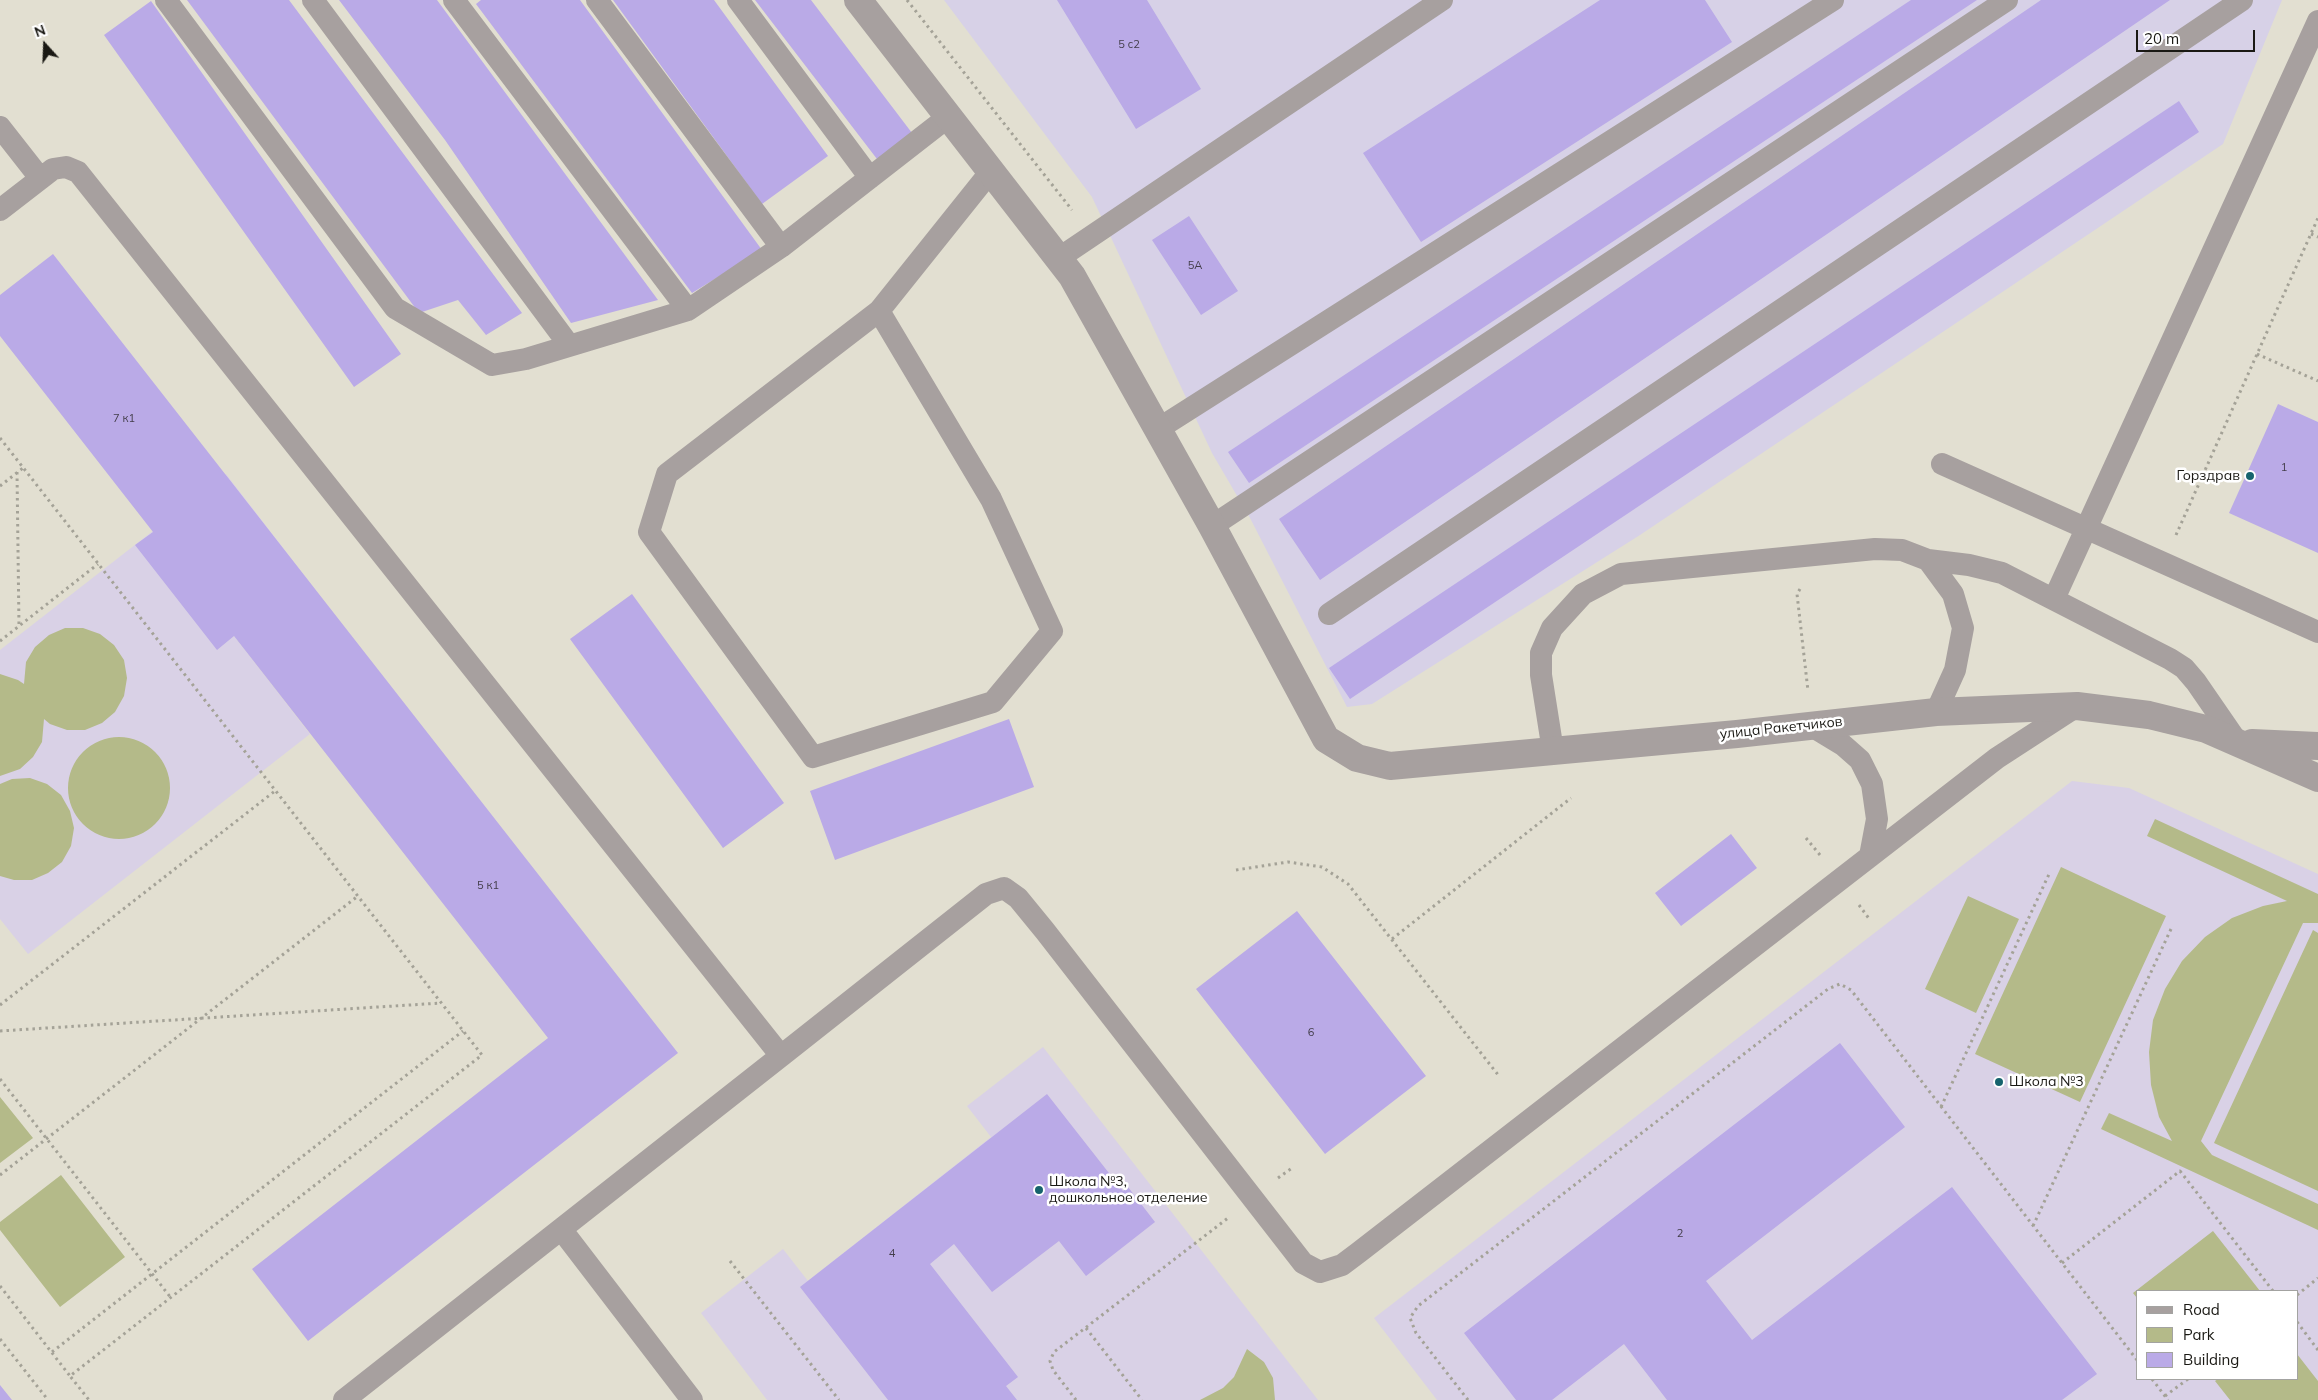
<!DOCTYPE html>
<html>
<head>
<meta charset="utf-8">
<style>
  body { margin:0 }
  #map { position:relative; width:2318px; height:1400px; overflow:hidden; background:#e2dfd1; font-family:Mulish,sans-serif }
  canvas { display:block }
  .legend { position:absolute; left:2136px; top:1290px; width:162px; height:90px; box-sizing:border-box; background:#fff; border:1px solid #a3a3a1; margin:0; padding:6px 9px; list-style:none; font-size:15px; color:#1a1914 }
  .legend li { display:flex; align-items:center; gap:10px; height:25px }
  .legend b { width:25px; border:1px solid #a3a3a1 }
  .north { position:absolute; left:20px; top:20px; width:50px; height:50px; -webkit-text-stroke:4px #fff; paint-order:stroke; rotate:340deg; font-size:14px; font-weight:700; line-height:20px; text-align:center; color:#1a1914 }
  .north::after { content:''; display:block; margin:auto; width:18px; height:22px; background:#1a1914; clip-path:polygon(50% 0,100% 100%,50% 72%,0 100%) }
  .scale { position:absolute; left:2136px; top:30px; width:119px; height:22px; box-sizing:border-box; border:2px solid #1a1914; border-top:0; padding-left:6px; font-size:15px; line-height:18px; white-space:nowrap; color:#1a1914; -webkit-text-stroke:4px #fff; paint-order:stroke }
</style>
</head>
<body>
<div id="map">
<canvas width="2318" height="1400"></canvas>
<ul class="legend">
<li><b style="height:6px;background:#a7a09f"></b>Road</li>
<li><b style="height:14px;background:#b4ba89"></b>Park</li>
<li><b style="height:14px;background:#baaae7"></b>Building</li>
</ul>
<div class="north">N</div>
<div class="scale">20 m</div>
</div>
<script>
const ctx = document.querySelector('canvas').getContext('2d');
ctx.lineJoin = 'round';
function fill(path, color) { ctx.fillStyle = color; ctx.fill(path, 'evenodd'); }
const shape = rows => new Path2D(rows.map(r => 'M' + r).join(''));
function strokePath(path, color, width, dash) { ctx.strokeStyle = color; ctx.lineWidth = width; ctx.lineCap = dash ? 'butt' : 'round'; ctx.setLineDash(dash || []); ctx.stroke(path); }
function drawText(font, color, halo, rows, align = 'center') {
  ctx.font = font + ' Mulish,sans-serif'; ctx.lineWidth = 5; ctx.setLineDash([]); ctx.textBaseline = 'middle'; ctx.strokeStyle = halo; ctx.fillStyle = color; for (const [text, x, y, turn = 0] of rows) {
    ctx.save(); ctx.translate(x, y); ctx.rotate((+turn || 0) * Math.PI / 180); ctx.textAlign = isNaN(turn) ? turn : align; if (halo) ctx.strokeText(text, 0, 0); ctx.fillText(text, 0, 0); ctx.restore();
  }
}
fill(shape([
  [944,0,2282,0,2223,144,1640,535,1372,704,1347,707,1250,518,1212,453,1092,197]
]), '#d7d1e7');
fill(shape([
  [226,474,307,579,234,636,310,734,28,954,0,919,0,650],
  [2072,781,2129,788,2318,874,2318,1400,1437,1400,1374,1318],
  [2137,1291,2297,1291,2297,1379,2137,1379],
  [1043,1047,1318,1400,767,1400,701,1313,783,1249,808,1281,991,1137,967,1106]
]), '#d9d1e6');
fill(shape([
  [65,628,83,628,100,634,114,645,124,660,127,678,124,696,115,712,102,723,85,730,67,730,50,724,44,719,42,742,33,757,20,769,0,776,0,674,18,680,24,684,26,662,35,647,49,635],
  '68 788a51 51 0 1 1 102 0a51 51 0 1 1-102 0Z',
  [30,778,47,784,61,795,70,811,74,828,71,846,62,862,48,873,32,880,14,880,0,876,0,784,12,779],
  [2155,819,2318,894,2318,923,2303,923,2201,1141,2212,1155,2318,1204,2318,1230,2101,1129,2109,1113,2172,1141,2159,1117,2151,1085,2149,1052,2153,1020,2165,989,2182,961,2205,937,2232,918,2263,906,2287,901,2147,836],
  [2061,867,2166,916,2080,1102,1975,1054],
  [1968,896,2019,919,1976,1013,1925,989],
  [2313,930,2318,933,2318,1191,2214,1143],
  [0,1097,33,1138,0,1163],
  [61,1175,125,1257,60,1307,0,1230,0,1222],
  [2213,1231,2260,1291,2137,1291,2137,1298,2133,1293],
  [1247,1349,1264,1362,1273,1378,1275,1400,1200,1400,1223,1388,1234,1377],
  [2297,1354,2318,1381,2318,1400,2230,1400,2215,1381,2218,1379,2297,1379]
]), '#b4ba89');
fill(shape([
  [187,0,289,0,522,313,486,335,458,300,419,313],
  [339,0,437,0,658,300,571,323,445,140],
  [481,0,580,0,762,250,692,293,476,4],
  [613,0,714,0,828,156,762,204],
  [755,0,811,0,912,133,877,159],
  [1057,0,1147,0,1201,89,1136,129],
  [1600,0,1705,0,1732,42,1421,242,1363,153],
  [1911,0,1977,0,1249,483,1228,452],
  [2041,0,2170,0,1320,580,1279,519],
  [151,1,401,354,354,387,104,35],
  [2179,101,2199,132,1350,699,1329,668],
  [1189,216,1238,291,1201,315,1152,240],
  [53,254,678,1053,308,1341,252,1269,548,1038,234,636,217,650,135,545,153,532,0,336,0,295],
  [2278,404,2318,422,2318,553,2229,513],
  [632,594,784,803,723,848,570,639],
  [1009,719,1034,787,835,860,810,791],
  [1731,834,1757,868,1681,926,1655,893],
  [1297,911,1426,1076,1325,1154,1196,989],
  [1840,1043,1905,1127,1706,1281,1752,1340,1952,1187,2097,1374,2062,1400,1667,1400,1624,1344,1552,1400,1516,1400,1464,1333],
  [1047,1094,1123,1191,1128,1187,1155,1222,1086,1276,1059,1241,992,1292,954,1244,930,1264,1018,1377,1006,1386,1017,1400,888,1400,800,1287],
  [0,1385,12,1400,0,1400]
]), '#baaae7');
strokePath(shape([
  [907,0,1072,210],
  [2311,234,2318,237],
  [2257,354,2318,381],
  [0,438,482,1055,70,1376,89,1400],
  [17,472,19,627],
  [0,486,23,468],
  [2176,535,2318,218],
  [1800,589,1797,594,1808,691],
  [0,641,98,564],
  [1806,838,1820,855],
  [1236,870,1288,862,1322,867,1348,884,1499,1076],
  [1859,905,1870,920],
  [1392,939,1571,798],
  [0,1005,275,791],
  [0,1031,441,1003],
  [0,1079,171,1298],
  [1941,1107,2050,872],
  [0,1175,358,896],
  [1278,1178,1292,1168],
  [2033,1226,2171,929],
  [730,1261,839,1400],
  [2062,1263,2180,1171,2273,1291],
  [0,1286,70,1376],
  [2297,1295,2318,1278],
  [2297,1322,2318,1350],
  [1086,1328,1142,1400],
  [0,1339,48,1400],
  [52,1352,463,1031],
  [2152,1379,2168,1400],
  [2165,1396,2188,1379],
  [1076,1400,1053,1370,1050,1361,1054,1352,1228,1218],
  [1468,1400,1416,1333,1410,1318,1418,1306,1828,989,1840,984,1851,990,2137,1360]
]), '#a4a297', 3, [2.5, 4]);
strokePath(shape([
  [166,0,395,308,492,365,526,359,688,310,781,247,948,117],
  [313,0,569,345],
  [454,0,688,310],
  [597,0,781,247],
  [738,0,870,178],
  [0,127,40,178],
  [0,210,53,169,66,167,78,172,781,1056,344,1400],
  [1059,258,1442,0],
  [879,311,991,499,1052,631,993,702,813,757,649,532,667,474,879,311,991,171],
  [1158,429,1833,0],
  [1942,464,2318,632],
  [1212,526,2007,0],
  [1928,560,1969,565,2002,573,2170,659,2184,668,2196,682,2238,743],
  [2054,599,2318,21],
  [1329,614,2242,0],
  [1810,725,1843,745,1860,760,1872,784,1877,819,1870,856],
  [1553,751,1541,675,1541,653,1552,628,1583,594,1621,574,1875,549,1902,550,1928,560,1953,594,1963,628,1955,670,1936,712],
  [781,1056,986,894,1004,888,1018,898,1045,931,1303,1263,1320,1272,1342,1265,1358,1253,1997,758,2077,706],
  [561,1229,692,1400]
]), '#a7a09f', 22);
strokePath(shape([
  [858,0,1072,276,1212,526,1326,739,1357,758,1390,766,1737,734,1936,712,2077,706,2149,715,2206,729,2318,778],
  [2252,743,2318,746]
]), '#a7a09f', 28);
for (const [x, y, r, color] of [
  [2250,476,5,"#16636d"],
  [1999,1082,5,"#16636d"],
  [1039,1190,5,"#16636d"]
]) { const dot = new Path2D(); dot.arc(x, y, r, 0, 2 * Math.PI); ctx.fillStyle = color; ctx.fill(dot); strokePath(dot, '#fff', 2); }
drawText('11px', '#423d49', null, [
  ["5 c2",1129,45],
  ["5А",1195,266],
  ["7 к1",124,419],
  ["1",2284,468],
  ["5 к1",488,886],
  ["6",1311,1033],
  ["2",1680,1234],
  ["4",892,1254]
]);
drawText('14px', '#1a1914', '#fff', [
  ["Горздрав",2240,476,"right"],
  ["Школа №3",2009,1082],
  ["Школа №3,",1049,1182],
  ["дошкольное отделение",1049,1198]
], 'left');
drawText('14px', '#1a1914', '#fff', [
  ["улица Ракетчиков",1781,728,-6]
]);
</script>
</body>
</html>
